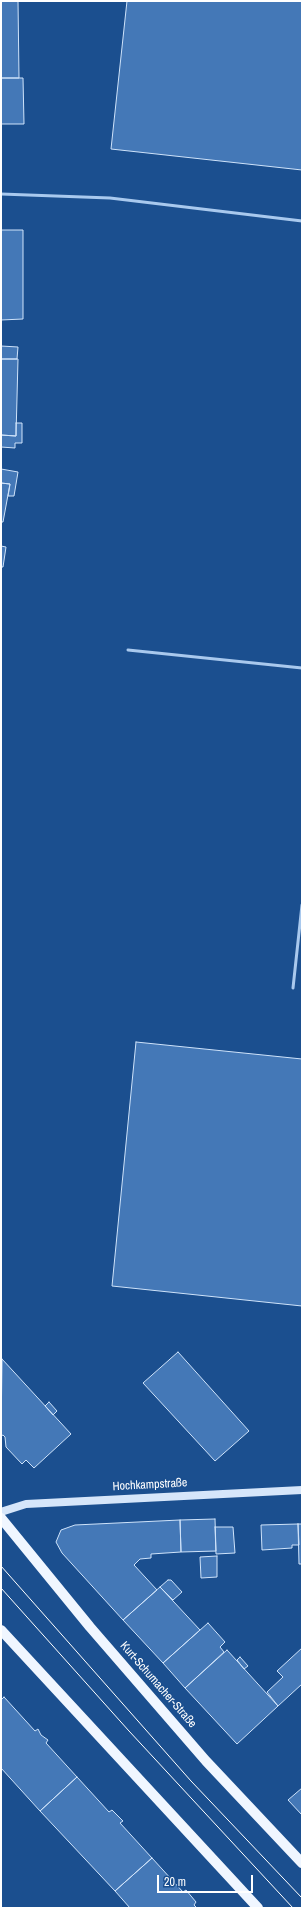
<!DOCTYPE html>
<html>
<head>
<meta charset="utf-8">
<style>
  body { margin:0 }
  #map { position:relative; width:303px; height:1909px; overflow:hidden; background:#1b4f8f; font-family:"Archivo Narrow",sans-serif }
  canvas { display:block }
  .frame { position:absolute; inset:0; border:2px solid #fff; pointer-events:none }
  .scale { position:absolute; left:157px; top:1875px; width:96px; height:18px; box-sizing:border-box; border:2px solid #fff; border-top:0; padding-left:5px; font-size:12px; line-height:14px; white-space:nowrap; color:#fff; -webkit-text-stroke:3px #1b4f8f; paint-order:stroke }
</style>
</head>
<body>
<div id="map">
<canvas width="303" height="1909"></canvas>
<div class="frame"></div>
<div class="scale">20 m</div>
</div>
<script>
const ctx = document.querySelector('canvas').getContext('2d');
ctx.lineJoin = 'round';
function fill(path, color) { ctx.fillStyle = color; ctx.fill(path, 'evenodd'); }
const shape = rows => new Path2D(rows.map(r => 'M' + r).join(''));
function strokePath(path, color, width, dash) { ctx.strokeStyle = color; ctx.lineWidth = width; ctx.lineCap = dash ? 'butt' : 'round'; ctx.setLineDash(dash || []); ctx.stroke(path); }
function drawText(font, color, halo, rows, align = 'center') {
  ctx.font = font + ' "Archivo Narrow",sans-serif'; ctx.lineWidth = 3; ctx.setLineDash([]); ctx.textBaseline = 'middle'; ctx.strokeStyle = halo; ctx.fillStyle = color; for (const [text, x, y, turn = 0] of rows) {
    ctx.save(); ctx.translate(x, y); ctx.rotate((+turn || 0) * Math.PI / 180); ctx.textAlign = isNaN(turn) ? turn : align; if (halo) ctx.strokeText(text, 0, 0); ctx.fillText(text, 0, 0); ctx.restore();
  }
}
const building = shape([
  [1,1,18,1,19,78,1,78,1,1],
  [127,1,302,1,302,170,111,149,127,1],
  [1,78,23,78,24,124,1,124,1,78],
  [1,230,23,230,23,319,1,320,1,230],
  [1,346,18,347,17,359,1,359,1,346],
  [1,359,18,359,16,436,1,435,1,359],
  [16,423,22,423,22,443,15,443,15,448,1,447,1,435,16,436,16,423],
  [1,469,18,472,14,496,8,496,10,484,1,483,1,469],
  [1,483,10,484,3,522,1,522,1,483],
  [1,546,6,547,3,567,1,567,1,546],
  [136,1042,302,1059,302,1306,112,1286,136,1042],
  [178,1352,249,1431,215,1461,143,1383,178,1352],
  [2,1359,71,1434,34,1468,26,1460,22,1464,6,1447,5,1437,3,1435,1,1436,2,1359],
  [49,1402,57,1411,53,1415,45,1406,49,1402],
  [215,1519,216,1551,181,1552,180,1520,215,1519],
  [180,1520,181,1552,151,1554,151,1558,140,1559,134,1565,157,1590,123,1620,62,1553,56,1542,61,1530,75,1525,180,1520],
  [298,1524,299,1545,292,1545,292,1548,262,1550,261,1525,298,1524],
  [298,1524,302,1524,302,1564,299,1564,298,1524],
  [215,1527,233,1527,235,1553,216,1554,215,1527],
  [217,1556,217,1577,201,1578,200,1557,217,1556],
  [168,1580,171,1580,182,1592,173,1600,160,1587,168,1580],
  [160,1587,200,1630,163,1663,123,1620,160,1587],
  [208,1623,225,1642,220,1647,224,1652,185,1688,163,1663,208,1623],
  [302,1648,302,1684,278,1706,267,1692,283,1677,277,1671,302,1648],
  [227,1650,278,1706,237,1744,185,1688,227,1650],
  [240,1657,248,1666,244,1669,237,1660,240,1657],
  [4,1697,35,1731,38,1729,41,1735,48,1740,46,1743,77,1777,40,1811,1,1768,1,1700,4,1697],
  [77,1777,109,1812,112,1810,123,1821,120,1823,152,1858,115,1891,40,1811,77,1777],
  [302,1788,302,1815,288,1800,302,1788],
  [152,1858,183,1892,186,1890,196,1902,194,1905,197,1908,130,1908,115,1891,152,1858]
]);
fill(building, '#4478b7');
strokePath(building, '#cfe3fa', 1);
strokePath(shape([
  [1,194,110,198,302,221],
  [128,650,302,668],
  [293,988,302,905]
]), '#a9c9ee', 3);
strokePath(shape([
  [1,1512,26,1504,302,1490]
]), '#d6e6fa', 8);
strokePath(shape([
  [1,1518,90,1627,206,1761,302,1863],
  [1,1630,258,1908]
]), '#f0f6ff', 10);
strokePath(shape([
  [1,1566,191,1781,302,1898],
  [1,1588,129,1731,293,1908]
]), '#fff', 1);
drawText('12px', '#fff', '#1b4f8f', [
  ["Hochkampstraße",150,1485,-3],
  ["Kurt-Schumacher-Straße",158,1685,49]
]);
</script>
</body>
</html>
